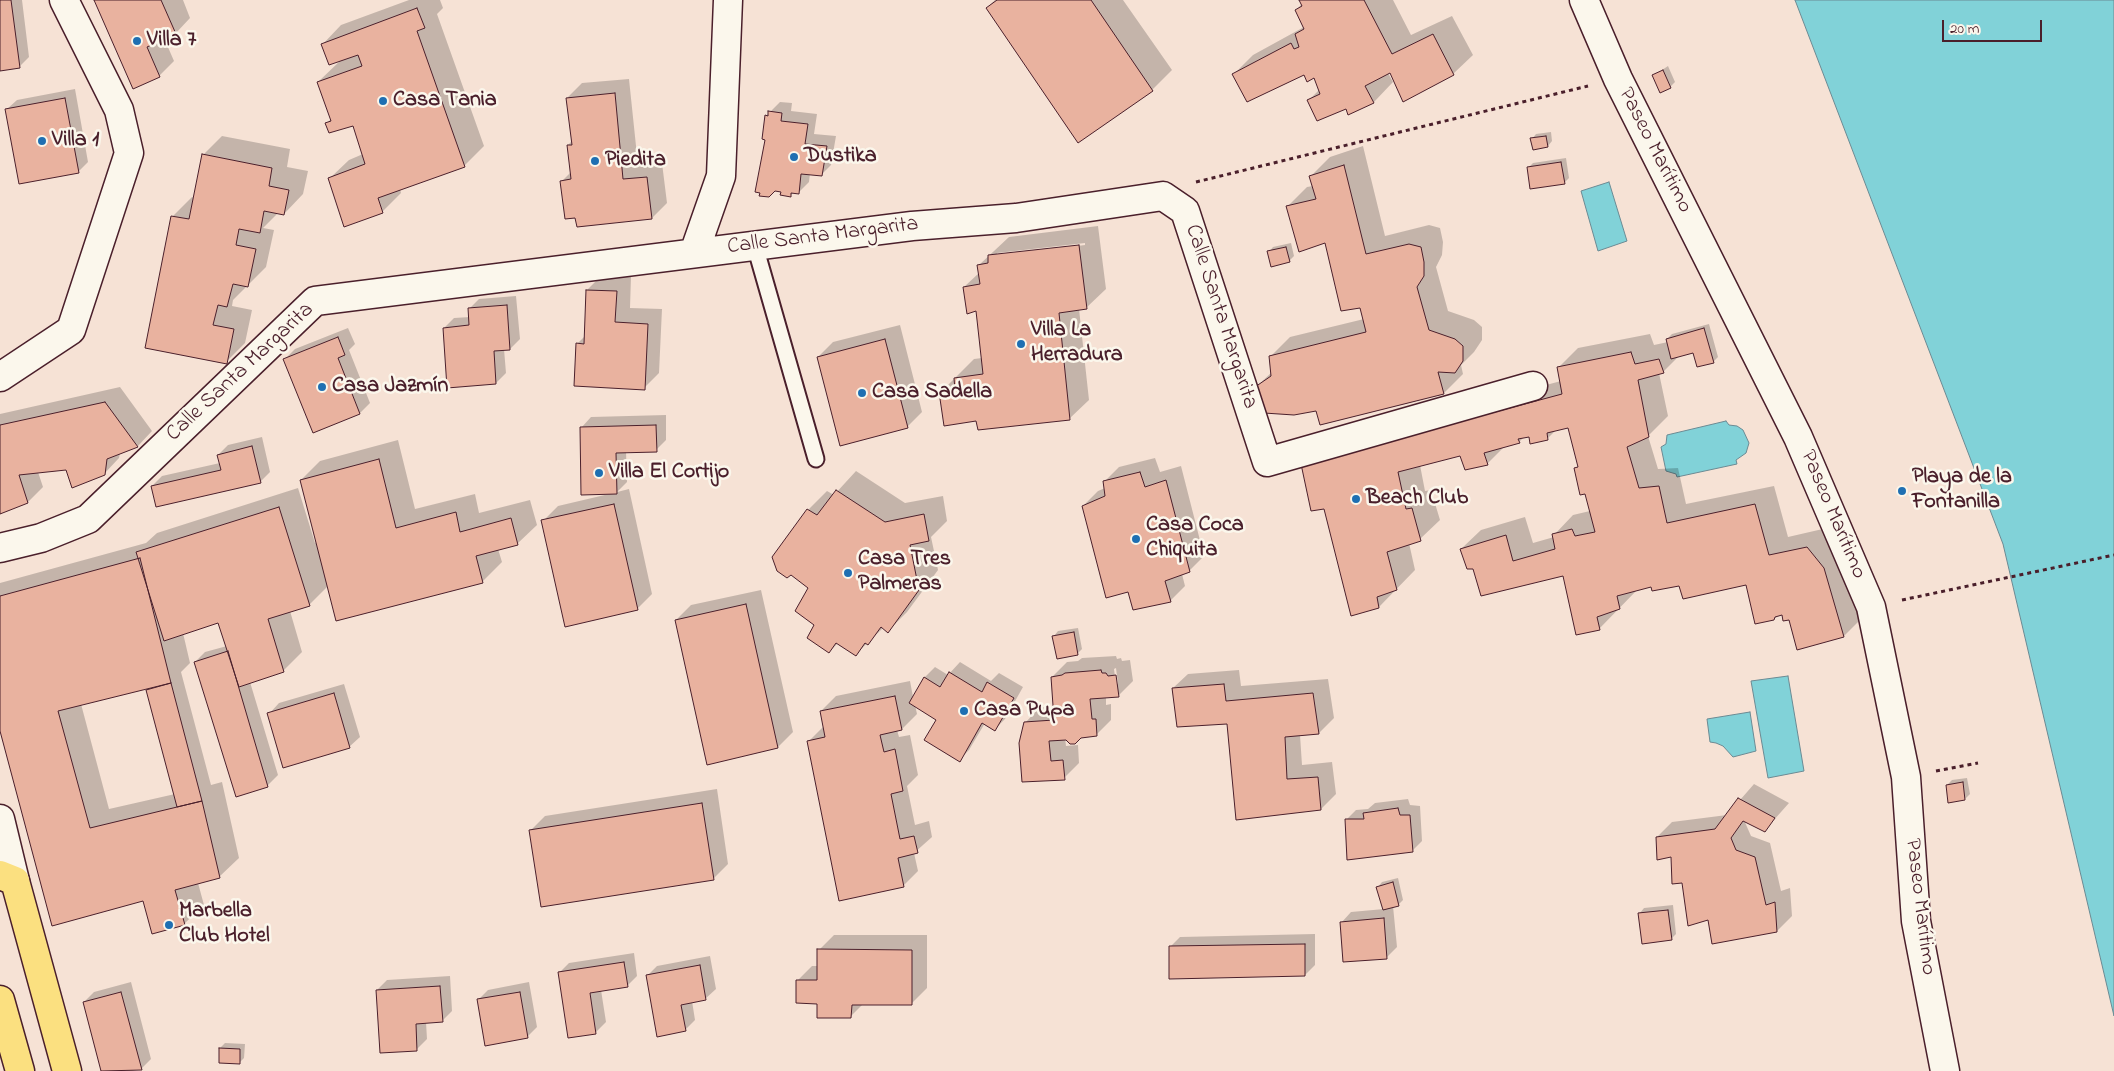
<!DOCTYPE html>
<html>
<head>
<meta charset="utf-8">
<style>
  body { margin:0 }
  #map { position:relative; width:2114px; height:1071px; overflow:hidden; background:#f6e2d5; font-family:"Indie Flower",sans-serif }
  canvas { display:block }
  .scale { position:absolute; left:1942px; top:20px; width:100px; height:22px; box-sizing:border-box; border:2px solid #4a1f2b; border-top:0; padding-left:6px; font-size:15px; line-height:18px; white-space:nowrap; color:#4a1f2b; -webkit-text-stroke:4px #fbf7ec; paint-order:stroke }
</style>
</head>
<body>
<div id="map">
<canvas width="2114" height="1071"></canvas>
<div class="scale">20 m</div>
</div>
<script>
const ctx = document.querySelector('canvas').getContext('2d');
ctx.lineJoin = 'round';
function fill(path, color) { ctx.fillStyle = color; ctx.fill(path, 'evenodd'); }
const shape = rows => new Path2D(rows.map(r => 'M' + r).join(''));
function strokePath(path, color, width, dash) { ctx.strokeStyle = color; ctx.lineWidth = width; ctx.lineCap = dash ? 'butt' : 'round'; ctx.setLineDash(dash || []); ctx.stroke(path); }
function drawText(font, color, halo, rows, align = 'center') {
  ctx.font = font + ' "Indie Flower",sans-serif'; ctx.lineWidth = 5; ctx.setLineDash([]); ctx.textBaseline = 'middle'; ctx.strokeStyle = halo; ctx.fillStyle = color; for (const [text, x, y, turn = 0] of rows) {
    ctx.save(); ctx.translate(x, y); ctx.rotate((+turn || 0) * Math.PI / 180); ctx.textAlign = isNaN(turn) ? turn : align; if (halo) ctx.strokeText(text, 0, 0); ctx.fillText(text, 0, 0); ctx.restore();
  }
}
const water = shape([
  [1795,0,2114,0,2114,1016,2003,544,1795,0],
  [1609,182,1627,241,1598,251,1581,191,1609,182],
  [1726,421,1729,425,1737,426,1743,430,1749,443,1746,453,1736,460,1737,464,1677,477,1676,474,1666,471,1661,447,1666,444,1667,435,1726,421],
  [1788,676,1804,771,1768,778,1751,681,1788,676],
  [1750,712,1756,751,1733,757,1723,746,1716,743,1710,742,1707,719,1750,712]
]);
fill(water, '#81d2d8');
strokePath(water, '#6b8a93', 1);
fill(shape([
  [0,0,22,0,29,57,19,67,0,69],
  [95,0,183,0,190,18,176,33,164,38,174,61,159,76],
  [409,0,440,0,443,8,437,14,484,146,465,165,400,189,401,193,382,212,329,179,349,160,363,154,353,125,327,123,331,119,318,82,341,60,322,45,341,25],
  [995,0,1123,0,1172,70,1152,90,1078,141,987,8],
  [1300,0,1393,0,1411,35,1452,16,1473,55,1453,74,1391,71,1388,73,1393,82,1374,102,1349,113,1347,107,1309,100,1320,89,1314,76,1304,73,1234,74,1253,55,1304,27,1296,10,1302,4],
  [1668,66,1675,82,1670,87,1653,76],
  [629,79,638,165,662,163,667,203,652,218,561,182,571,172,568,145,572,141,567,98,582,83],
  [75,89,88,162,78,172,6,110,17,100],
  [780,102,792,103,791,111,817,114,814,134,836,136,831,165,821,175,810,173,809,182,799,192,794,192,791,195,782,190,776,190,772,193,766,139,766,116],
  [1551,132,1552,141,1548,146,1532,139,1536,134],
  [222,136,290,149,287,167,308,171,303,194,284,214,278,213,263,228,274,230,266,267,233,300,232,306,252,310,245,343,226,362,173,216,192,197,194,198,203,155],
  [1363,146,1385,236,1429,225,1440,228,1443,242,1442,255,1436,267,1448,311,1474,320,1482,327,1482,340,1474,352,1461,365,1463,374,1444,393,1321,424,1317,410,1256,387,1272,372,1271,356,1290,337,1364,319,1361,306,1326,241,1288,206,1307,187,1313,186,1311,176,1330,157],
  [1566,158,1569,178,1564,183,1528,168,1533,163],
  [1098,226,1106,289,1086,308,1079,309,1089,400,1069,419,977,420,940,393,974,359,982,358,977,310,964,287,980,272,979,265,1009,237],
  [1085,243,1085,245,997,256,997,253],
  [1291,243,1294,256,1289,261,1269,252,1273,247],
  [602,275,631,276,630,308,662,309,659,373,644,388,577,344,585,336,587,290],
  [516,296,520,339,510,349,504,349,506,373,496,383,444,328,454,318,470,317,469,309,479,299],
  [1709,324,1718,357,1713,362,1694,352,1679,356,1663,372,1659,373,1668,416,1648,436,1658,469,1678,468,1686,504,1774,486,1788,537,1827,528,1863,617,1844,636,1790,619,1783,614,1773,619,1747,583,1652,585,1638,589,1599,629,1564,575,1474,568,1461,549,1481,530,1525,517,1533,543,1554,537,1554,535,1573,515,1590,511,1585,492,1576,469,1579,466,1569,427,1556,430,1547,439,1530,436,1524,437,1519,442,1505,446,1487,464,1461,454,1420,465,1425,491,1431,490,1440,520,1420,539,1409,543,1415,570,1379,607,1322,445,1561,381,1559,367,1578,348,1650,334,1654,345,1668,342,1667,339,1672,334],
  [900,325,922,412,907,427,818,357,833,342],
  [348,328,355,344,349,350,370,403,360,413,285,359,295,349],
  [120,387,152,431,138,446,120,453,119,458,104,474,67,469,38,472,43,487,28,502,0,512,0,414],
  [666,415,666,440,656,450,626,451,627,482,617,492,629,489,652,594,637,609,543,521,558,506,609,494,581,428,591,417],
  [262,437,270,472,260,482,152,486,162,476,220,463,218,455,228,445],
  [398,440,415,509,475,494,479,513,530,500,537,525,517,544,498,549,502,562,482,582,328,586,309,605,290,611,302,652,283,671,250,682,278,775,268,785,237,796,195,662,205,652,227,646,219,622,183,633,190,663,181,672,211,785,222,782,239,858,219,877,198,883,204,905,184,924,144,900,0,727,0,583,146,543,157,533,298,488,315,543,317,542,301,480,320,461],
  [150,687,147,690,175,794,109,809,81,704],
  [1155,458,1160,472,1181,466,1204,556,1189,571,1182,574,1185,586,1170,601,1129,590,1083,506,1098,491,1105,488,1104,482,1119,467],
  [856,471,905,503,943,496,947,521,931,537,938,570,907,612,888,631,883,628,856,654,838,643,829,652,816,625,809,587,808,510,827,491,834,495],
  [761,590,793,732,778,747,676,620,691,605],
  [1078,628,1082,649,1077,654,1054,636,1058,631],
  [1116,656,1117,659,1121,658,1122,661,1130,660,1133,681,1118,696,1106,697,1106,705,1111,704,1111,720,1096,735,1065,737,1066,746,1078,745,1079,763,1064,778,1023,781,1025,723,1040,707,1054,707,1052,677,1067,662,1078,661,1082,658],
  [1116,668,1118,684,1116,684,1114,669],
  [960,662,991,681,999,673,1023,687,1005,719,995,729,985,723,969,750,959,760,938,719,915,705,917,714,902,729,897,730,899,737,910,735,918,775,907,786,915,825,929,821,932,837,914,853,918,871,903,886,808,742,824,726,821,711,836,696,910,681,913,697,925,677,935,667,948,675],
  [1239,670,1241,686,1328,679,1334,718,1319,733,1300,735,1302,765,1332,762,1336,794,1321,809,1237,818,1228,723,1173,688,1188,674],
  [344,684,360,737,349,747,269,714,279,703],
  [1967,778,1970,794,1965,799,1947,785,1952,780],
  [1754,784,1789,803,1765,830,1744,820,1751,836,1770,843,1781,891,1790,888,1792,916,1777,931,1709,918,1683,881,1672,856,1657,837,1672,822,1727,815],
  [717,789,728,864,713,879,530,831,545,816],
  [1408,799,1410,805,1420,806,1422,841,1412,851,1346,820,1356,810,1368,809,1375,803],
  [1398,878,1403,900,1398,905,1393,906,1397,947,1387,957,1341,923,1351,912,1384,909,1378,887,1382,882],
  [1673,905,1676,934,1671,939,1640,913,1644,908],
  [1315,934,1315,965,1305,975,1170,947,1180,937],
  [834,935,927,935,927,988,912,1003,864,1003,851,1016,818,1002,797,981,812,966,819,966,819,950],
  [634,953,637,976,627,986,601,990,606,1022,596,1032,569,1037,559,973,569,963],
  [710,956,716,989,705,999,692,1001,695,1020,685,1030,647,976,657,966],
  [450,976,452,1011,442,1021,426,1022,427,1039,417,1049,377,990,387,980],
  [131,982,151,1059,141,1069,132,1071,103,1071,84,1002,94,992],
  [529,982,537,1027,527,1037,478,1000,488,990],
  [225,1043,245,1044,244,1058,239,1063,220,1048]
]), '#0003');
const building = shape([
  [0,0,11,0,20,68,0,71,0,0],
  [94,0,161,0,176,34,147,47,160,77,133,89,94,0],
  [997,0,1091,0,1153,91,1078,143,986,8,997,0],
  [1299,0,1364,0,1392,54,1433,34,1454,75,1403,102,1390,73,1365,86,1374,103,1348,115,1346,109,1317,121,1307,100,1320,94,1314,78,1307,82,1304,75,1247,102,1232,74,1291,43,1294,49,1299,47,1295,34,1304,29,1295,10,1302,6,1299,0],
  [417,8,425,28,417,31,465,167,378,198,383,213,344,227,328,178,365,164,353,126,329,133,325,123,331,121,317,82,362,66,358,55,329,65,321,44,417,8],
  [1663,70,1671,88,1660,93,1652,75,1663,70],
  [615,93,623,179,647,177,652,219,577,227,575,218,565,219,560,181,571,179,567,145,572,145,566,98,615,93],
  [65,98,79,173,19,184,5,109,65,98],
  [768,111,782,113,781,121,808,124,805,144,827,146,822,176,801,174,799,194,791,193,791,197,780,195,781,192,775,191,769,197,759,196,760,193,755,192,765,140,762,139,765,115,768,116,768,111],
  [1546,136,1548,147,1533,150,1530,138,1546,136],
  [202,154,272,168,269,186,289,190,284,215,264,211,260,233,239,229,236,245,256,249,248,287,233,284,227,307,218,305,213,325,234,329,227,364,145,348,171,216,189,219,202,154],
  [1561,162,1565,184,1530,189,1527,167,1561,162],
  [1344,165,1366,254,1409,244,1421,247,1424,262,1424,276,1417,287,1429,330,1455,339,1463,346,1463,361,1455,373,1438,372,1444,394,1320,425,1316,411,1294,415,1264,413,1255,387,1271,376,1269,356,1366,332,1360,308,1341,311,1325,243,1299,252,1286,206,1316,199,1309,176,1344,165],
  [1079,245,1087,309,1059,313,1070,420,978,430,976,421,944,426,939,392,955,390,954,378,983,374,976,311,967,314,963,287,980,284,977,265,988,263,988,255,1079,245],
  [1286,247,1290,262,1271,267,1267,251,1286,247],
  [586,290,617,291,615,322,648,324,645,390,574,386,576,343,584,344,586,290],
  [507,305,510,350,494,351,496,384,447,388,443,328,469,325,468,308,507,305],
  [1704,328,1714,363,1697,367,1693,353,1671,359,1666,339,1704,328],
  [338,337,345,355,338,358,360,414,313,433,283,359,338,337],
  [885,339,908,428,840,446,817,357,885,339],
  [1631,352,1635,364,1659,359,1664,373,1638,380,1649,437,1627,447,1639,488,1659,486,1667,523,1755,504,1769,555,1807,547,1824,568,1844,637,1797,650,1789,620,1783,621,1782,615,1775,617,1774,620,1755,624,1746,585,1683,599,1679,586,1652,591,1651,587,1617,596,1620,609,1597,617,1600,630,1576,635,1563,576,1481,596,1473,569,1467,569,1460,549,1506,535,1513,561,1555,549,1552,534,1572,529,1575,536,1595,532,1585,494,1580,495,1574,468,1578,467,1568,428,1547,433,1548,440,1530,444,1529,437,1518,439,1520,443,1484,453,1488,465,1465,470,1460,456,1398,472,1406,509,1412,508,1421,541,1387,552,1397,590,1377,597,1379,608,1351,616,1324,509,1311,511,1301,464,1562,394,1557,367,1631,352],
  [105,402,138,447,107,459,105,475,72,488,66,470,19,475,28,503,0,514,0,425,105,402],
  [656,425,657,452,616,453,617,494,581,495,580,427,656,425],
  [252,446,261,483,156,507,151,486,221,470,217,455,252,446],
  [379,459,396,528,456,512,460,532,511,518,518,545,476,556,483,583,336,621,300,480,379,459],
  [1140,472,1145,487,1166,480,1190,572,1165,581,1171,602,1133,610,1128,592,1106,598,1082,506,1105,496,1103,481,1140,472],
  [836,490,885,522,924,514,929,541,910,545,919,590,888,633,881,627,868,645,865,643,856,656,836,643,829,653,807,638,814,625,795,611,808,588,791,575,787,578,777,571,772,557,807,509,817,515,836,490],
  [614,504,638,610,565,627,541,520,614,504],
  [279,507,310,606,268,619,284,672,239,687,218,623,164,641,136,552,279,507],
  [140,558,171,683,58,711,90,828,202,801,220,878,175,890,185,925,152,934,143,901,52,926,0,731,0,596,140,558],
  [746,604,778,748,707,765,675,620,746,604],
  [1074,632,1078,655,1057,659,1052,636,1074,632],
  [228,651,268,787,236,797,194,662,228,651],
  [1101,670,1102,673,1106,673,1108,676,1116,675,1119,697,1090,699,1092,719,1096,719,1097,736,1081,738,1075,744,1070,744,1066,740,1049,741,1051,761,1063,760,1065,780,1022,782,1019,743,1024,722,1054,720,1051,677,1062,675,1065,673,1101,670],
  [949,672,982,692,987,682,1014,698,995,731,982,723,960,762,924,740,936,720,909,703,924,677,940,687,949,672],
  [171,683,202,801,177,807,146,690,171,683],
  [1224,684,1226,701,1313,693,1319,734,1285,737,1287,779,1318,777,1321,810,1236,820,1227,724,1177,727,1172,688,1224,684],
  [334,693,350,748,283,768,267,713,334,693],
  [895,696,902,730,880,735,884,752,895,749,903,791,891,794,900,839,914,836,918,853,898,858,904,887,839,901,807,741,825,737,820,711,895,696],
  [1963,782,1965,800,1948,803,1946,785,1963,782],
  [1738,798,1775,818,1765,832,1743,821,1731,838,1736,850,1755,857,1766,905,1775,902,1777,932,1712,944,1708,920,1688,926,1682,883,1672,884,1671,857,1657,860,1656,837,1715,829,1738,798],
  [702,803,714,880,541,907,529,830,702,803],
  [1398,808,1400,815,1410,815,1413,852,1347,860,1345,819,1364,819,1363,813,1398,808],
  [1393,882,1399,906,1383,910,1376,887,1393,882],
  [1668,910,1672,940,1642,944,1638,913,1668,910],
  [1384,918,1387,959,1343,962,1340,922,1384,918],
  [1305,944,1305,976,1169,979,1169,946,1305,944],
  [817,949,912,950,912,1005,852,1005,851,1018,817,1018,817,1004,796,1003,796,980,817,980,817,949],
  [624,962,628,987,590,993,596,1034,568,1038,558,972,624,962],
  [700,965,706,1000,681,1005,686,1031,657,1037,646,975,700,965],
  [440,986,443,1022,416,1024,417,1051,380,1053,376,990,440,986],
  [121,992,142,1070,101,1071,83,1002,121,992],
  [520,992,528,1038,485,1046,477,999,520,992],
  [219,1048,240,1049,240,1064,219,1063,219,1048]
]);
fill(building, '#e9b29f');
strokePath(building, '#4a1f2b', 1);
const lane = shape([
  [755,246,816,459]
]);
const street = shape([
  [1584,0,1618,79,1798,437,1871,607,1906,777,1916,921,1945,1071],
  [694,253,721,176,728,0],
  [0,377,71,330,129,153,119,110,64,0],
  [0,548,41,538,88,519,315,301,912,226,1016,218,1163,196,1185,211,1267,462,1533,386],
  [0,819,15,881]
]);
const primary = shape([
  [0,875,15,881,67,1071],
  [0,1000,20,1071]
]);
strokePath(lane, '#4a1f2b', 19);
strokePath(street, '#4a1f2b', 31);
strokePath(primary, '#4a1f2b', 31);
strokePath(shape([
  [1196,182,1588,86],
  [1902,600,2114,555],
  [1936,771,1978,763]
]), '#4a1f2b', 3, [4, 4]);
strokePath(lane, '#fbf7ec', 15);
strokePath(street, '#fbf7ec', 28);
strokePath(primary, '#fbe080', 28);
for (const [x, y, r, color] of [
  [137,41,5,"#1f6fb2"],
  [383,101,5,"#1f6fb2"],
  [42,141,5,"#1f6fb2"],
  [794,157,5,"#1f6fb2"],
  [595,161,5,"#1f6fb2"],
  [1021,344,5,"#1f6fb2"],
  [322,387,5,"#1f6fb2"],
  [862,393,5,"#1f6fb2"],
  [599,473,5,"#1f6fb2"],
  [1902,491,5,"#1f6fb2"],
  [1356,499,5,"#1f6fb2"],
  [1136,539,5,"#1f6fb2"],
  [848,573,5,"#1f6fb2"],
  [964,711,5,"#1f6fb2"],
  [169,925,5,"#1f6fb2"]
]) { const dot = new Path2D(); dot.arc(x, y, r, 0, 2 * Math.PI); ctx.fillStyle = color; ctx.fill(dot); strokePath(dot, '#fbf7ec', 2); }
drawText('bold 22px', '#4a1f2b', '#fbf7ec', [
  ["Villa 7",147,41],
  ["Casa Tania",393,101],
  ["Villa 1",52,141],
  ["Dustika",804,157],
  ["Piedita",605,161],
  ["Villa La",1031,331],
  ["Herradura",1031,356],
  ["Casa Jazmín",332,387],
  ["Casa Sadella",872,393],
  ["Villa El Cortijo",609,473],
  ["Playa de la",1912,478],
  ["Fontanilla",1912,503],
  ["Beach Club",1366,499],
  ["Casa Coca",1146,526],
  ["Chiquita",1146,551],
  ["Casa Tres",858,560],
  ["Palmeras",858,585],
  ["Casa Pupa",974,711],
  ["Marbella",179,912],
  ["Club Hotel",179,937]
], 'left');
drawText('22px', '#4a1f2b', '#fbf7ec', [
  ["Paseo Marítimo",1654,151,63],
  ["Calle Santa Margarita",823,237,-7],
  ["Calle Santa Margarita",1220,317,72],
  ["Calle Santa Margarita",241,373,-43],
  ["Paseo Marítimo",1832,515,67],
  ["Paseo Marítimo",1919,907,83]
]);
</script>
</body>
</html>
